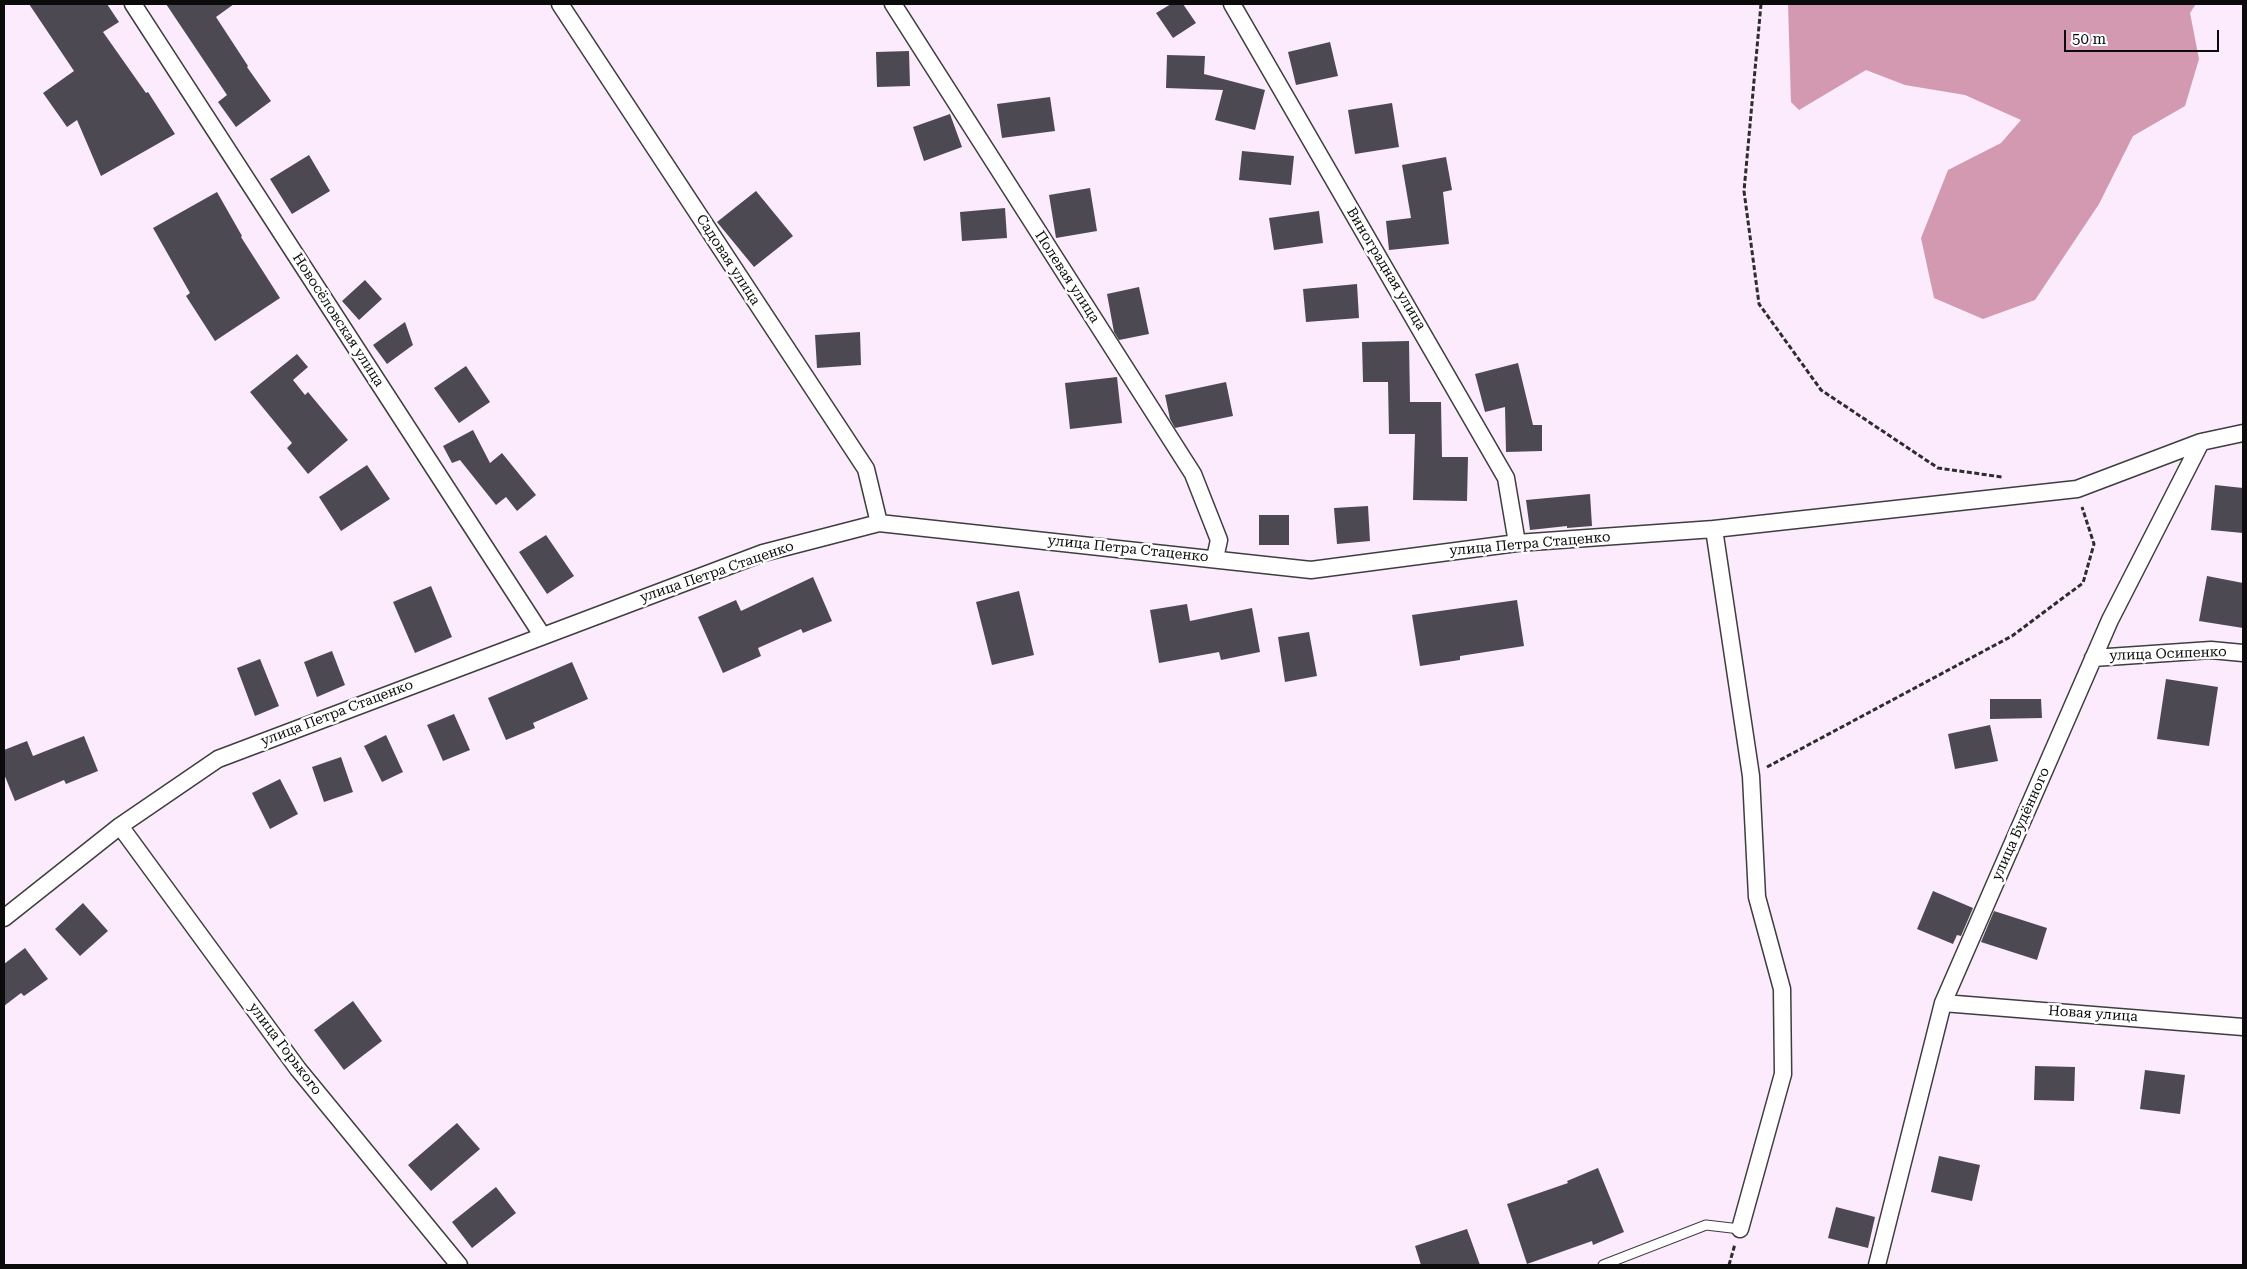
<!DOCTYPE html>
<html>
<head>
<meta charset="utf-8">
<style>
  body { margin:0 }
  #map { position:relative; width:2247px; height:1269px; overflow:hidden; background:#fbebfd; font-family:"Roboto Serif",serif }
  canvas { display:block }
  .frame { position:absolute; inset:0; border:5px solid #0b0b0b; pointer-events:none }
  .scale { position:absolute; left:2064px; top:30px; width:155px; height:22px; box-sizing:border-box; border:2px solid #0b0b0b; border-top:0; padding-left:6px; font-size:15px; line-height:18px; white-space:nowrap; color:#0b0b0b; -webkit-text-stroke:4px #fff; paint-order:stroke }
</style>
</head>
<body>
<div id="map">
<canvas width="2247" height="1269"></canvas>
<div class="frame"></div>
<div class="scale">50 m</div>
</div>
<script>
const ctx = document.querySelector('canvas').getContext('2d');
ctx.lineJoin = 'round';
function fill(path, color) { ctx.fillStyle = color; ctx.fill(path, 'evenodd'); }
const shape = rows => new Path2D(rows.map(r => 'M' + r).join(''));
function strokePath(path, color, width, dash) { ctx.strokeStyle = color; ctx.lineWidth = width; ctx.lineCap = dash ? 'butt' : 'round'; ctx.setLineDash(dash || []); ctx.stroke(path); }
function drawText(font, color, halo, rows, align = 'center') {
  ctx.font = font + ' "Roboto Serif",serif'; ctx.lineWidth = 5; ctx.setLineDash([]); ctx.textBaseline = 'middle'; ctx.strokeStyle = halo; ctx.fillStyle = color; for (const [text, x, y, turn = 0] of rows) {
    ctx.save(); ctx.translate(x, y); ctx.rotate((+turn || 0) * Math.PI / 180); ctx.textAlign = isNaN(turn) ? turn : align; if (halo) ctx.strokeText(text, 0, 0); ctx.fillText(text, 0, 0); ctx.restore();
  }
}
fill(shape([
  [1788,4,2196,4,2190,13,2199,59,2185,106,2133,136,2099,204,2035,300,1983,319,1934,298,1921,238,1948,170,2001,143,2021,120,1965,95,1905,85,1866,70,1799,110,1791,102]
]), '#d399b0');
fill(shape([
  [29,4,107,4,119,22,103,32,146,93,148,92,175,134,101,176,77,120,67,127,43,93,74,71],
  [166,4,234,4,216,17,248,66,247,67,271,101,236,127,218,102,227,95],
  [1171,4,1183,4,1196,23,1173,38,1156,13],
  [1330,42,1338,76,1296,85,1288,52],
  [909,51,910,86,877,87,876,52],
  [1167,55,1205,56,1204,74,1265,90,1255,130,1215,120,1223,90,1166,88],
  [1050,97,1055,131,1002,138,997,104],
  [1392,103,1399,147,1355,154,1348,110],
  [950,114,962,147,924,161,913,127],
  [1242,151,1294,156,1291,185,1239,180],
  [309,155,330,191,292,214,270,179],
  [1446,157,1452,190,1443,192,1449,244,1389,250,1386,221,1411,218,1402,165],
  [1090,188,1097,231,1056,238,1049,195],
  [756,191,793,236,754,267,717,222],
  [217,192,242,236,241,237,280,298,215,341,186,296,190,293,153,228],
  [1005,208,1007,238,962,241,960,212],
  [1319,211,1323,243,1274,250,1269,218],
  [365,280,382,299,359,320,342,301],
  [1357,284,1359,318,1306,322,1303,289],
  [1139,287,1149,334,1119,340,1114,332,1107,294],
  [405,322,413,345,387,364,373,345],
  [860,332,861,365,817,368,815,335],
  [1409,341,1410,402,1441,402,1442,457,1468,457,1467,501,1413,500,1415,434,1389,434,1388,382,1363,382,1362,342],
  [297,354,308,367,293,380,305,395,308,392,348,440,308,474,287,448,292,443,250,392],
  [1518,363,1533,425,1542,425,1542,451,1506,452,1505,407,1485,412,1475,374],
  [466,366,490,402,459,423,434,388],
  [1117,377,1122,423,1070,429,1065,383],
  [1226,382,1233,416,1175,428,1170,419,1165,395],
  [473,430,490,463,502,453,536,495,517,511,506,497,496,505,460,460,452,463,443,446],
  [367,465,390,499,341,531,319,497],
  [2215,485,2243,488,2243,533,2211,530],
  [1590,494,1592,526,1567,528,1567,526,1530,530,1526,500],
  [1368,506,1370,541,1337,544,1334,508],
  [1259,515,1289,515,1289,545,1259,545],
  [546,535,574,576,547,594,519,552],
  [2207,576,2243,583,2243,628,2199,621],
  [813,577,832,621,803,633,801,629,758,648,761,656,723,673,698,617,736,600,741,611],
  [431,586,452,637,415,653,393,602],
  [1019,591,1034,655,992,665,976,602],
  [1517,600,1524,646,1460,656,1460,660,1420,666,1412,615],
  [1187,604,1190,621,1252,608,1260,652,1221,660,1219,652,1159,663,1150,610],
  [1309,632,1317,676,1285,682,1278,637],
  [332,651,345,685,317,697,304,662],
  [260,659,279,706,255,716,237,668],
  [572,662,588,699,533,723,535,728,506,740,488,698],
  [2166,679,2218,687,2209,746,2157,739],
  [1990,699,2041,699,2042,718,1990,719],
  [454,714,470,750,443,761,427,725],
  [1990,725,1998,761,1955,769,1948,734],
  [386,735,403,772,382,782,364,746],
  [84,736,98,771,66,784,64,780,15,801,4,774,4,750,27,741,33,756],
  [341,757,353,792,324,802,312,767],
  [280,779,298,814,270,829,252,793],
  [1933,891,1973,908,1961,936,1957,935,1953,944,1917,929],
  [83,903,108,931,80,956,55,929],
  [1994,911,2047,928,2037,960,1981,942],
  [25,948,48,979,24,996,21,993,4,1006,4,964],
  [353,1001,382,1041,344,1070,314,1030],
  [2035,1066,2075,1067,2074,1101,2034,1100],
  [2145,1070,2185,1075,2180,1114,2140,1109],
  [457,1123,480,1149,431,1191,408,1165],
  [1939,1156,1980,1165,1972,1201,1931,1192],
  [1598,1168,1624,1232,1593,1245,1592,1241,1527,1264,1507,1204,1568,1183,1567,1181],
  [496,1187,516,1213,472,1248,452,1222],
  [1836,1207,1875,1217,1868,1248,1828,1238],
  [1467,1229,1480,1265,1421,1265,1415,1246]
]), '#4d4953');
const service = shape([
  [1603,1265,1706,1225,1740,1229]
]);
const minor = shape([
  [133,4,542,635],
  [560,4,866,469,879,523],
  [893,4,1193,474,1219,540,1215,558],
  [1232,4,1506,478,1517,543],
  [1714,529,1751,776,1757,897,1782,989,1783,1074,1740,1229],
  [2093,658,2211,650,2243,653],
  [120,826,298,1069,459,1265],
  [4,918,120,826,218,759,763,553,879,523,1311,570,1517,543,1714,529,2077,489,2201,442,2243,433],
  [1943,1003,2243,1027],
  [1877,1265,1943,1003,2110,620,2201,442]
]);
strokePath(service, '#3e3e3e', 11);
strokePath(minor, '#3e3e3e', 19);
strokePath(shape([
  [1761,4,1744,191,1759,304,1821,390,1938,468,2002,477],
  [1767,767,2012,636,2083,583,2094,544,2082,507],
  [1729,1265,1735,1244]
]), '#2d2d2d', 3, [5, 2.5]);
strokePath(service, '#fff', 9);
strokePath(minor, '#fff', 16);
drawText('14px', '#0b0b0b', '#fff', [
  ["Садовая улица",728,260,57],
  ["Виноградная улица",1386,269,59],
  ["Полевая улица",1067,277,57],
  ["Новосёловская улица",338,320,57],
  ["улица Петра Стаценко",1530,544,-5],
  ["улица Петра Стаценко",1128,549,6],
  ["улица Петра Стаценко",717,572,-19],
  ["улица Осипенко",2168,654,-2],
  ["улица Петра Стаценко",337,713,-21],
  ["улица Будённого",2021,824,-66],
  ["Новая улица",2093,1014,4],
  ["улица Горького",285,1049,53]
]);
</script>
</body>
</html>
